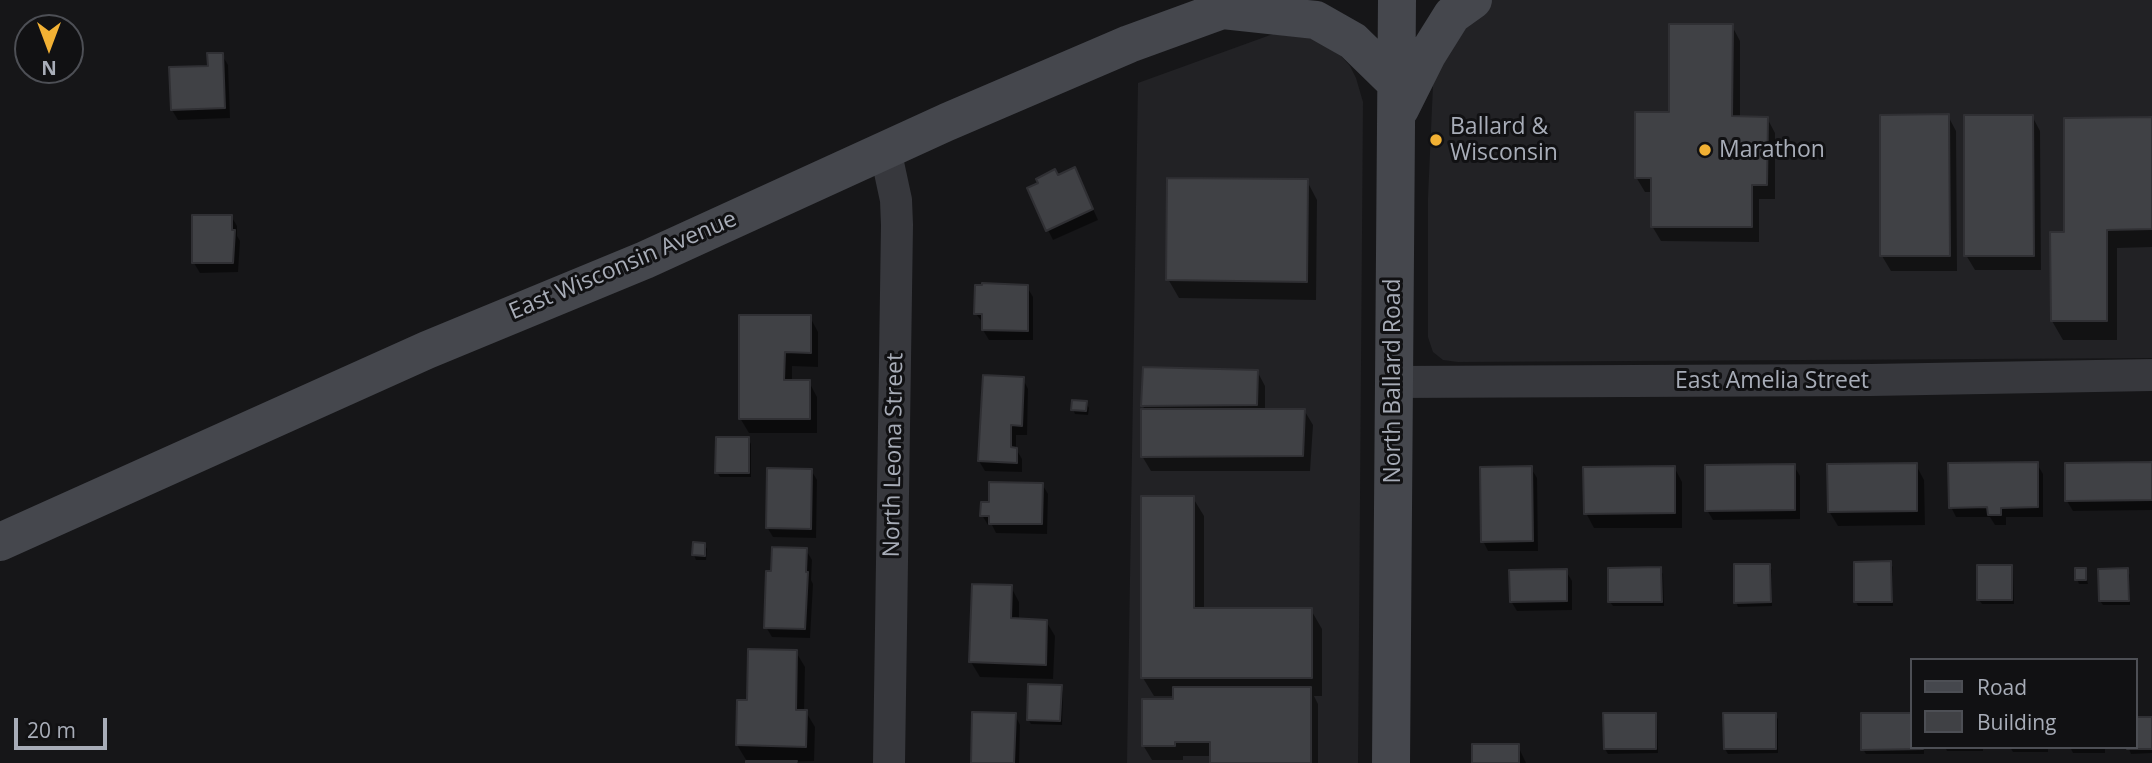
<!DOCTYPE html>
<html>
<head>
<meta charset="utf-8">
<style>
  body { margin:0 }
  #map { position:relative; width:2152px; height:763px; overflow:hidden; background:#161618; font-family:"Open Sans",sans-serif }
  canvas { display:block }
  .legend { position:absolute; left:1910px; top:658px; width:228px; height:91px; box-sizing:border-box; background:#111113; border:2px solid #4d4f55; margin:0; padding:9px 12px; list-style:none; font-size:21px; color:#a8adb8 }
  .legend li { display:flex; align-items:center; gap:14px; height:35px }
  .legend b { width:35px; border:2px solid #4d4f55 }
  .north { position:absolute; left:14px; top:14px; width:70px; height:70px; box-sizing:border-box; background:#111113; border:2px solid #4d4f55; border-radius:50%; rotate:180deg; font-size:19px; font-weight:700; line-height:28px; text-align:center; color:#a8adb8 }
  .north::after { content:''; display:block; margin:auto; width:24px; height:32px; background:#f2b134; clip-path:polygon(50% 0,100% 100%,50% 72%,0 100%) }
  .scale { position:absolute; left:14px; top:718px; width:93px; height:32px; box-sizing:border-box; border:4px solid #a8adb8; border-top:0; padding-left:9px; font-size:21px; line-height:24px; white-space:nowrap; color:#a8adb8; -webkit-text-stroke:5px #111113; paint-order:stroke }
</style>
</head>
<body>
<div id="map">
<canvas width="2152" height="763"></canvas>
<ul class="legend">
<li><b style="height:9px;background:#45474d"></b>Road</li>
<li><b style="height:19px;background:#404145"></b>Building</li>
</ul>
<div class="north">N</div>
<div class="scale">20 m</div>
</div>
<script>
const ctx = document.querySelector('canvas').getContext('2d');
ctx.lineJoin = 'round';
function fill(path, color) { ctx.fillStyle = color; ctx.fill(path, 'evenodd'); }
const shape = rows => new Path2D(rows.map(r => 'M' + r).join(''));
function strokePath(path, color, width, dash) { ctx.strokeStyle = color; ctx.lineWidth = width; ctx.lineCap = dash ? 'butt' : 'round'; ctx.setLineDash(dash || []); ctx.stroke(path); }
function drawText(font, color, halo, rows, align = 'center') {
  ctx.font = font + ' "Open Sans",sans-serif'; ctx.lineWidth = 6; ctx.setLineDash([]); ctx.textBaseline = 'middle'; ctx.strokeStyle = halo; ctx.fillStyle = color; for (const [text, x, y, turn = 0] of rows) {
    ctx.save(); ctx.translate(x, y); ctx.rotate((+turn || 0) * Math.PI / 180); ctx.textAlign = isNaN(turn) ? turn : align; if (halo) ctx.strokeText(text, 0, 0); ctx.fillText(text, 0, 0); ctx.restore();
  }
}
fill(shape([
  [1492,0,2152,0,2152,358,1458,362,1443,360,1433,352,1428,337,1428,198,1433,85,1444,50,1488,2],
  [1273,34,1313,38,1341,56,1350,66,1356,78,1363,102,1358,763,1127,763,1138,83]
]), '#222225');
fill(shape([
  [1732,26,1740,41,1740,118,1767,118,1775,133,1775,199,1759,199,1759,242,1661,241,1652,226,1653,192,1645,192,1636,177,1670,114],
  [222,55,228,65,230,118,178,120,172,110],
  [1948,116,1956,131,1957,271,1891,271,1882,256],
  [2032,116,2040,131,2041,270,1975,270,1966,255],
  [2152,119,2152,247,2117,248,2117,340,2063,340,2052,321,2066,233],
  [1057,177,1080,180,1098,220,1053,240,1048,230],
  [1307,181,1317,200,1316,300,1179,298,1168,279],
  [231,216,237,226,237,236,240,241,238,272,200,273,194,263],
  [1027,287,1033,297,1033,340,989,340,983,330,984,324,976,314],
  [741,317,810,317,818,332,818,367,792,366,792,382,809,382,817,397,817,433,749,433,740,418],
  [1257,371,1265,386,1265,410,1304,410,1313,425,1310,471,1151,471,1142,456,1146,411,1142,405],
  [985,377,1023,379,1028,389,1027,435,1016,435,1016,449,1022,459,1022,472,985,471,979,461],
  [1086,403,1089,408,1088,415,1075,414,1073,409],
  [748,439,751,444,751,477,720,477,717,472],
  [2037,464,2043,474,2043,517,2006,517,2006,525,1995,525,1990,517,1956,517,1951,507],
  [2152,464,2152,510,2073,511,2067,501],
  [1916,465,1924,480,1925,525,1838,526,1829,511],
  [1794,466,1800,476,1800,519,1713,520,1707,510],
  [1674,467,1682,482,1682,528,1594,528,1586,513],
  [1531,468,1537,478,1538,551,1488,551,1483,541],
  [811,470,817,480,816,538,773,537,767,527],
  [1042,484,1048,494,1047,534,996,533,992,525,988,525,982,515,990,503],
  [1193,498,1204,516,1204,610,1311,610,1322,629,1322,696,1314,696,1318,704,1318,763,1212,763,1211,756,1183,756,1183,760,1152,760,1143,745,1174,700,1174,696,1154,696,1143,678],
  [704,544,707,549,706,560,696,560,694,555],
  [806,550,812,560,811,580,813,584,810,638,772,637,766,627],
  [1890,563,1893,567,1893,606,1858,606,1856,602],
  [1769,566,1772,570,1772,606,1738,607,1736,602],
  [2011,566,2013,571,2014,604,1982,604,1979,600],
  [1660,569,1663,574,1664,606,1613,606,1610,602],
  [2085,570,2088,584,2079,584,2077,579],
  [2127,570,2130,575,2130,605,2103,605,2100,601],
  [1566,571,1572,581,1572,610,1517,611,1511,601],
  [1011,587,1019,602,1019,620,1046,621,1055,636,1053,679,980,677,971,662],
  [796,652,805,667,804,712,806,712,815,727,814,761,748,763,737,745,749,701],
  [1061,687,1063,692,1062,725,1031,724,1028,719],
  [1015,715,1020,725,1019,763,972,763],
  [1655,715,1657,719,1658,753,1608,754,1605,749],
  [1775,715,1778,719,1778,753,1728,754,1725,749],
  [1862,715,1912,715,1912,747,1924,747,1924,754,1866,754,1863,749],
  [2152,718,2152,753,2131,754,2129,749,2136,747],
  [1518,746,1526,763,1474,763],
  [1945,747,1983,747,1983,751,1947,751],
  [2010,747,2048,747,2048,752,2013,752],
  [2070,747,2105,747,2105,753,2073,753]
]), '#0007');
const building = shape([
  [1669,24,1733,24,1732,116,1768,117,1767,185,1752,185,1752,227,1651,227,1651,178,1635,178,1635,112,1669,112,1669,24],
  [207,53,223,53,225,108,171,110,169,67,208,66,207,53],
  [1949,114,1950,256,1880,256,1880,115,1949,114],
  [1964,115,2033,115,2034,256,1964,256,1964,115],
  [2152,117,2152,229,2107,230,2107,321,2051,321,2050,232,2064,232,2064,118,2152,117],
  [1075,167,1093,209,1046,231,1027,188,1038,183,1036,179,1055,169,1058,175,1075,167],
  [1167,178,1308,179,1307,282,1166,280,1167,178],
  [192,215,232,215,232,230,235,230,233,263,192,263,192,215],
  [982,283,1028,285,1028,331,982,330,982,314,974,314,975,285,982,285,982,283],
  [739,315,811,315,811,353,785,352,784,380,810,380,810,419,739,419,739,315],
  [1143,367,1258,370,1257,405,1141,406,1143,367],
  [983,375,1024,377,1022,426,1011,425,1011,447,1017,448,1017,463,978,461,983,375],
  [1072,400,1087,401,1086,411,1071,410,1072,400],
  [1141,409,1305,409,1303,456,1141,457,1141,409],
  [716,437,749,437,749,473,715,473,716,437],
  [2038,462,2038,507,2001,508,2001,515,1988,515,1987,507,1949,508,1948,463,2038,462],
  [2152,462,2152,500,2065,501,2065,463,2152,462],
  [1917,463,1917,511,1828,512,1827,464,1917,463],
  [1795,464,1795,510,1705,511,1705,465,1795,464],
  [1532,466,1533,541,1481,542,1480,467,1532,466],
  [1675,466,1675,513,1584,514,1583,467,1675,466],
  [767,468,812,469,811,529,766,528,767,468],
  [989,482,1043,483,1042,524,989,524,989,516,980,516,981,502,989,502,989,482],
  [1141,496,1194,496,1194,608,1312,608,1312,678,1141,678,1141,496],
  [693,542,705,543,705,556,692,555,693,542],
  [772,547,807,548,806,572,808,572,805,629,764,628,766,571,771,571,772,547],
  [1891,561,1892,602,1854,602,1854,562,1891,561],
  [1734,564,1770,564,1771,602,1734,603,1734,564],
  [1977,565,2012,565,2012,600,1977,600,1977,565],
  [1661,567,1662,602,1608,602,1608,568,1661,567],
  [2075,568,2086,568,2086,580,2075,580,2075,568],
  [2128,568,2129,601,2099,601,2098,569,2128,568],
  [1567,569,1567,601,1510,602,1509,570,1567,569],
  [972,584,1012,585,1011,618,1047,620,1046,665,969,662,972,584],
  [748,649,797,650,796,710,807,710,806,747,736,745,737,700,747,700,748,649],
  [1028,684,1062,685,1060,721,1027,720,1028,684],
  [1173,687,1311,687,1311,763,1210,763,1210,742,1175,742,1175,746,1142,746,1142,699,1173,699,1173,687],
  [972,712,1016,713,1014,763,971,763,972,712],
  [1603,713,1656,713,1656,749,1604,749,1603,713],
  [1723,713,1776,713,1776,749,1724,749,1723,713],
  [1861,713,1912,713,1912,747,1923,747,1923,749,1861,750,1861,713],
  [2136,717,2152,717,2152,749,2127,749,2127,747,2136,747,2136,717],
  [1472,744,1519,744,1519,763,1472,763,1472,744],
  [746,761,797,761,796,763,746,763,746,761]
]);
fill(building, '#404145');
strokePath(building, '#303034', 2);
strokePath(shape([
  [885,149,896,200,897,225,889,763],
  [1392,382,1871,380,2152,375]
]), '#37383d', 32);
strokePath(shape([
  [1223,10,1316,20,1353,41,1396,83],
  [1400,109,1427,55,1452,15,1473,0],
  [0,542,427,350,645,260,947,122,1129,44,1250,0],
  [1391,763,1397,0]
]), '#45474d', 38);
for (const [x, y, r, color] of [
  [1436,140,7,"#f2b134"],
  [1705,150,7,"#f2b134"]
]) { const dot = new Path2D(); dot.arc(x, y, r, 0, 2 * Math.PI); ctx.fillStyle = color; ctx.fill(dot); strokePath(dot, '#111113', 2.5); }
drawText('23px', '#a8adb8', '#111113', [
  ["Ballard &",1450,127],
  ["Wisconsin",1450,153],
  ["Marathon",1719,150]
], 'left');
drawText('23px', '#a8adb8', '#111113', [
  ["East Wisconsin Avenue",623,266,-23],
  ["North Ballard Road",1393,381,-90],
  ["East Amelia Street",1772,381],
  ["North Leona Street",894,455,-89]
]);
</script>
</body>
</html>
